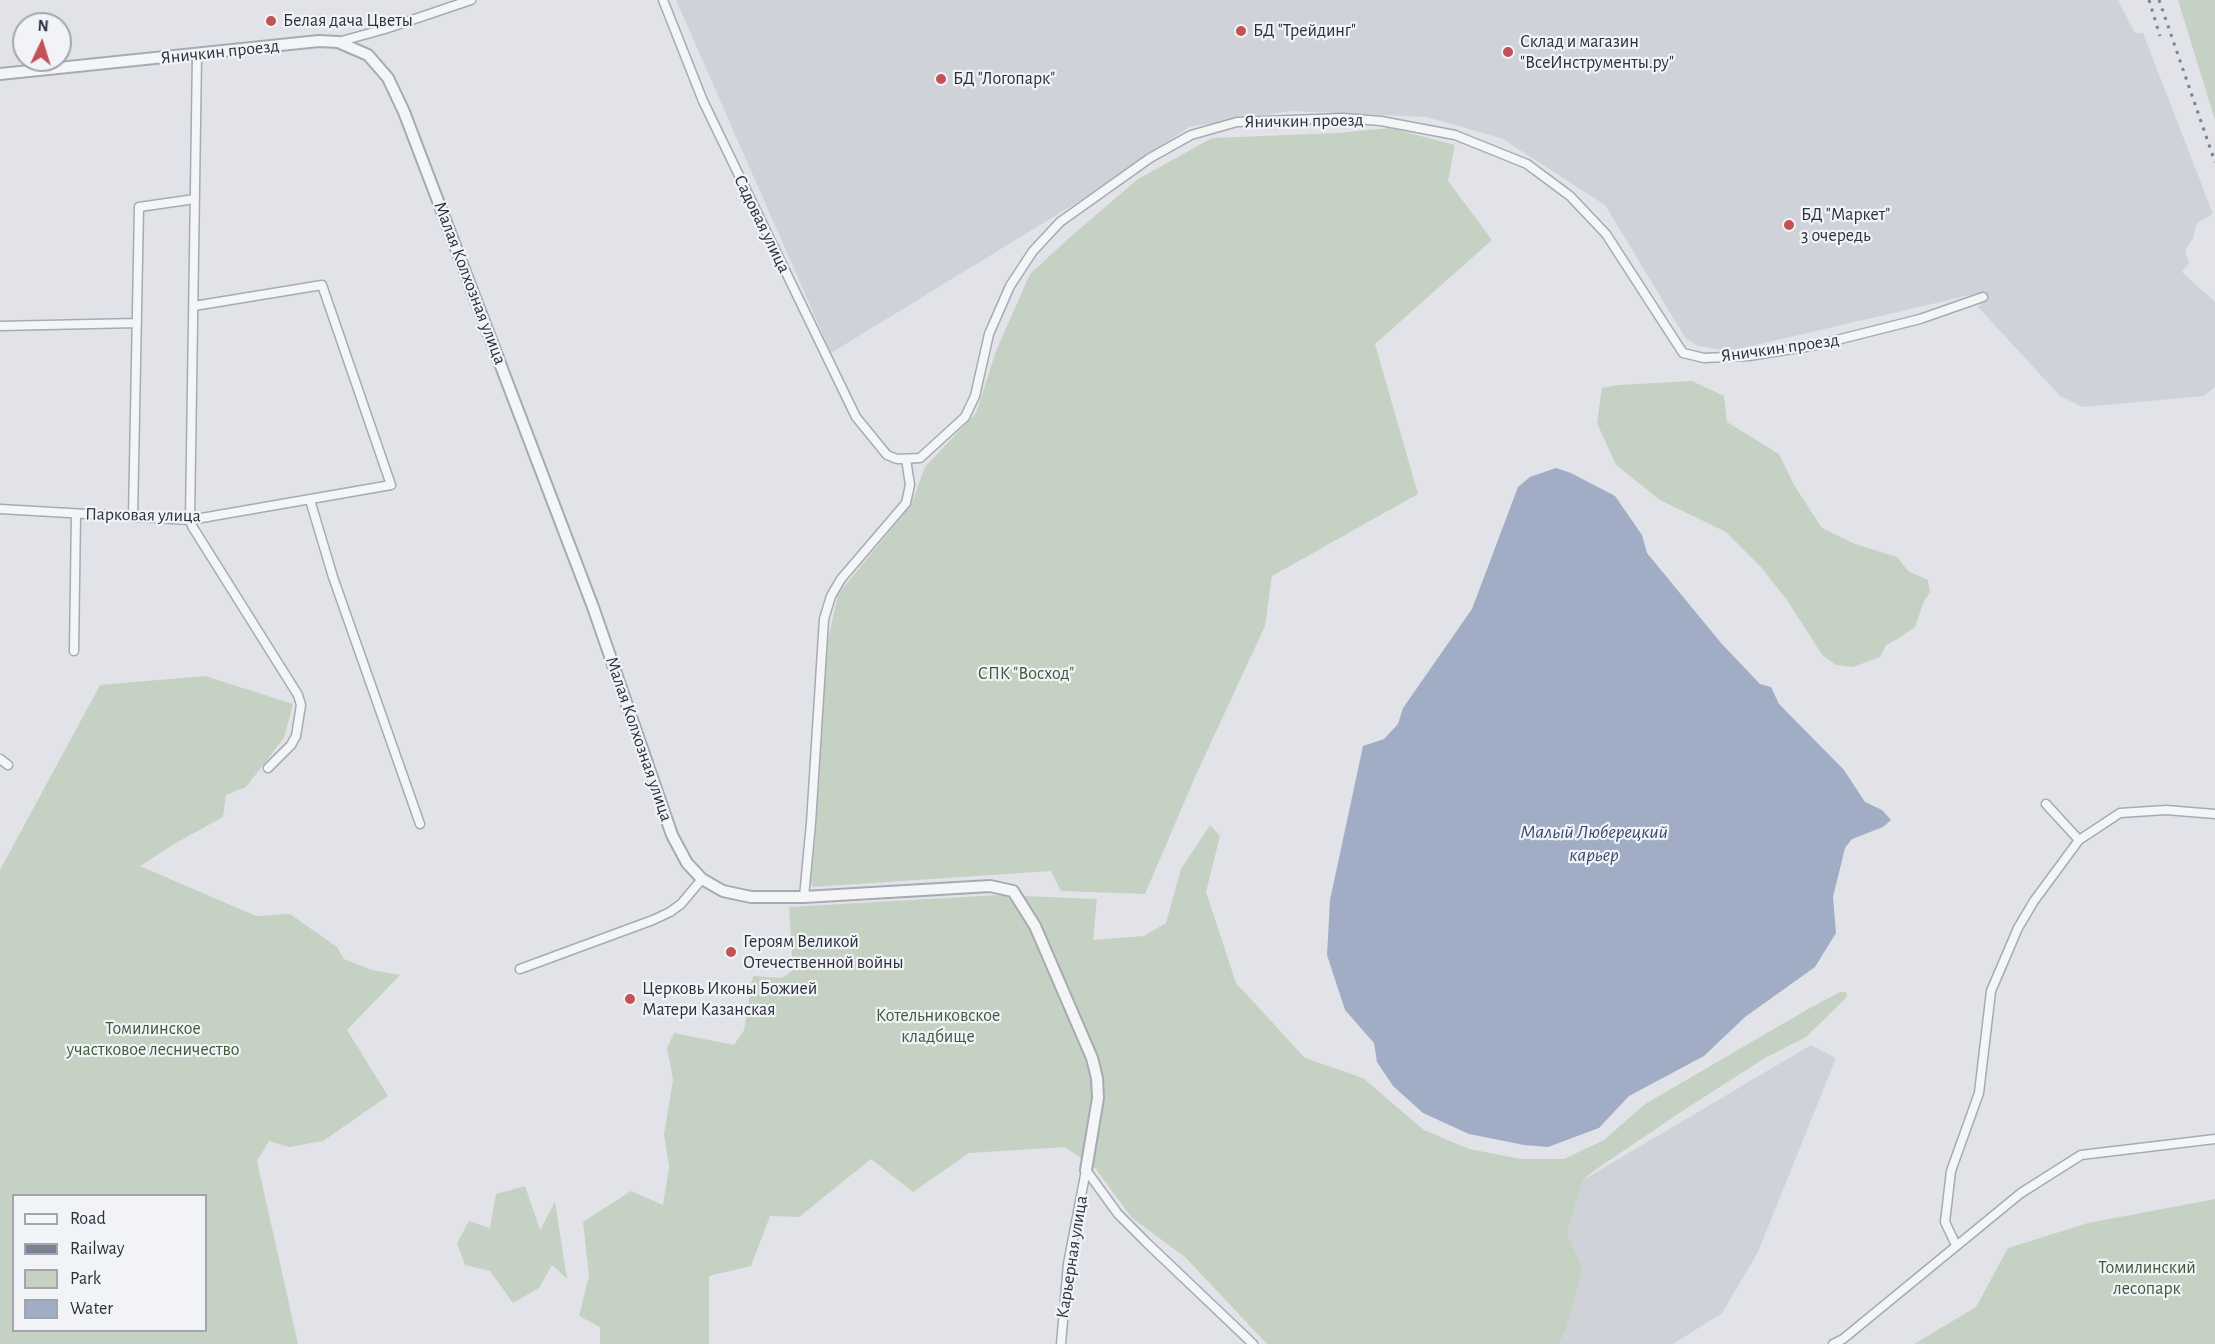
<!DOCTYPE html>
<html>
<head>
<meta charset="utf-8">
<style>
  body { margin:0 }
  #map { position:relative; width:2215px; height:1344px; overflow:hidden; background:#e2e3e9; font-family:"Alegreya Sans",sans-serif }
  canvas { display:block }
  .legend { position:absolute; left:12px; top:1194px; width:195px; height:138px; box-sizing:border-box; background:#f1f3f6; border:2px solid #a2a5ad; margin:0; padding:8px 10px; list-style:none; font-size:18px; color:#2b303f }
  .legend li { display:flex; align-items:center; gap:12px; height:30px }
  .legend b { width:30px; border:2px solid #a2a5ad }
  .north { position:absolute; left:12px; top:12px; width:60px; height:60px; box-sizing:border-box; background:#f1f3f6; border:2px solid #a2a5ad; border-radius:50%; rotate:4deg; font-size:16px; font-weight:700; line-height:24px; text-align:center; color:#2b303f }
  .north::after { content:''; display:block; margin:auto; width:21px; height:27px; background:#c25255; clip-path:polygon(50% 0,100% 100%,50% 72%,0 100%) }
</style>
</head>
<body>
<div id="map">
<canvas width="2215" height="1344"></canvas>
<ul class="legend">
<li><b style="height:8px;background:#f4f5f7"></b>Road</li>
<li><b style="height:8px;background:#7c8291"></b>Railway</li>
<li><b style="height:16px;background:#c5d2c3"></b>Park</li>
<li><b style="height:16px;background:#a0adc5"></b>Water</li>
</ul>
<div class="north">N</div>
</div>
<script>
const ctx = document.querySelector('canvas').getContext('2d');
ctx.lineJoin = 'round';
function fill(path, color) { ctx.fillStyle = color; ctx.fill(path, 'evenodd'); }
const shape = rows => new Path2D(rows.map(r => 'M' + r).join(''));
function strokePath(path, color, width, dash) { ctx.strokeStyle = color; ctx.lineWidth = width; ctx.lineCap = dash ? 'butt' : 'round'; ctx.setLineDash(dash || []); ctx.stroke(path); }
function drawText(font, color, halo, rows, align = 'center') {
  ctx.font = font + ' "Alegreya Sans",sans-serif'; ctx.lineWidth = 4.5; ctx.setLineDash([]); ctx.textBaseline = 'middle'; ctx.strokeStyle = halo; ctx.fillStyle = color; for (const [text, x, y, turn = 0] of rows) {
    ctx.save(); ctx.translate(x, y); ctx.rotate((+turn || 0) * Math.PI / 180); ctx.textAlign = isNaN(turn) ? turn : align; if (halo) ctx.strokeText(text, 0, 0); ctx.fillText(text, 0, 0); ctx.restore();
  }
}
fill(shape([
  [676,0,2118,0,2135,33,2143,33,2213,214,2197,223,2193,239,2185,250,2189,263,2182,272,2215,302,2215,387,2204,396,2083,407,2060,396,1978,307,1985,301,1979,293,1730,351,1698,346,1686,339,1605,205,1501,138,1426,117,1290,111,1189,127,1094,192,831,353],
  [1811,1045,1836,1058,1758,1252,1722,1313,1673,1344,1559,1344,1566,1330,1583,1269,1567,1233,1583,1180]
]), '#d0d2da');
fill(shape([
  [2178,0,2215,0,2215,120],
  [1390,128,1455,145,1448,181,1492,240,1375,344,1418,494,1272,576,1265,626,1195,777,1145,894,1061,891,1051,871,813,887,808,879,828,640,838,594,911,505,925,467,976,413,996,351,1030,274,1068,239,1138,179,1212,138,1338,133],
  [1692,381,1724,396,1727,422,1779,454,1794,485,1822,528,1855,544,1897,557,1908,571,1928,580,1930,592,1924,601,1915,627,1899,638,1886,645,1880,657,1853,667,1836,665,1823,656,1787,600,1760,566,1726,532,1660,500,1616,465,1597,423,1602,388,1619,385],
  [205,676,293,704,284,738,246,787,226,795,223,817,176,843,140,866,256,916,290,914,337,947,344,959,372,970,400,975,347,1030,388,1096,323,1141,289,1147,269,1141,257,1161,298,1344,0,1344,0,870,100,685],
  [14,1196,206,1196,206,1330,14,1330],
  [1210,825,1220,836,1206,892,1236,983,1305,1058,1363,1078,1424,1130,1469,1149,1521,1159,1564,1159,1604,1140,1645,1104,1810,1008,1840,992,1846,992,1847,997,1806,1037,1765,1058,1687,1108,1592,1172,1583,1180,1567,1233,1583,1269,1566,1330,1559,1344,1267,1344,1185,1257,1132,1218,1095,1168,1065,1147,969,1153,913,1192,871,1159,799,1217,770,1216,751,1266,709,1276,709,1344,600,1344,600,1327,579,1316,589,1276,583,1222,631,1191,663,1205,669,1167,664,1134,673,1080,667,1048,674,1033,734,1045,744,1030,753,976,782,978,793,970,789,907,999,895,1097,899,1093,940,1144,936,1166,923,1181,869],
  [525,1186,540,1230,555,1202,567,1279,552,1265,539,1288,513,1303,490,1271,465,1265,457,1243,469,1221,490,1228,496,1194],
  [2215,1199,2215,1344,1914,1344,1976,1307,2008,1248,2088,1223]
]), '#c5d2c3');
fill(shape([
  [1556,468,1571,473,1615,496,1642,535,1647,553,1721,643,1760,684,1771,687,1779,704,1844,770,1865,802,1882,810,1891,820,1883,827,1852,839,1845,848,1833,897,1836,933,1815,967,1745,1017,1704,1056,1629,1096,1599,1128,1548,1147,1524,1145,1469,1134,1423,1113,1393,1086,1377,1062,1374,1043,1345,1010,1327,955,1330,900,1363,746,1384,739,1398,724,1403,708,1472,609,1518,487,1530,477]
]), '#a0adc5');
const minor = shape([
  [663,0,703,101,856,417,887,455,897,459,920,458,965,417,975,396,989,334,1010,286,1033,251,1060,222,1150,158,1191,135,1237,122,1343,118,1381,121,1455,135,1527,164,1570,196,1606,234,1683,353,1704,358,1749,356,1817,345,1920,319,1983,297],
  [338,42,385,29,471,0],
  [197,55,190,520,192,526,298,695,301,705,296,736,291,745,268,768],
  [0,326,137,323],
  [310,500,333,577,420,824],
  [0,509,190,520,391,485,322,285,194,306],
  [133,517,139,207,195,199],
  [74,651,76,514],
  [0,759,8,765],
  [2046,804,2079,840,2120,813,2166,810,2215,814],
  [804,897,811,823,824,619,831,596,841,579,906,503,910,485,906,459],
  [520,969,653,920,670,912,681,904,702,879],
  [1086,1170,1118,1214,1147,1243,1253,1344],
  [1956,1245,1945,1222,1951,1171,1979,1093,1991,991,2018,928,2034,901,2079,840],
  [1061,1344,1068,1264,1086,1170],
  [1833,1344,1843,1339,2021,1193,2081,1155,2215,1139]
]);
const tertiary = shape([
  [0,74,319,41,338,42,368,55,388,78,404,112,593,607,672,835,687,863,702,879,723,891,751,897,804,897,990,886,1013,891,1035,926,1092,1058,1097,1078,1098,1098,1086,1170]
]);
strokePath(minor, '#a7aab3', 11);
strokePath(tertiary, '#a7aab3', 14);
strokePath(minor, '#f4f5f7', 8);
strokePath(tertiary, '#f4f5f7', 10);
strokePath(shape([
  [2149,0,2160,36],
  [2159,0,2215,162]
]), '#7c8291', 3, [3, 6]);
for (const [x, y, r, color] of [
  [271,21,6,"#c25255"],
  [1241,31,6,"#c25255"],
  [1508,52,6,"#c25255"],
  [941,79,6,"#c25255"],
  [1789,225,6,"#c25255"],
  [731,952,6,"#c25255"],
  [630,999,6,"#c25255"]
]) { const dot = new Path2D(); dot.arc(x, y, r, 0, 2 * Math.PI); ctx.fillStyle = color; ctx.fill(dot); strokePath(dot, '#f1f3f6', 2); }
drawText('18px', '#2b303f', '#f1f3f6', [
  ["Белая дача Цветы",283,21],
  ["БД \"Трейдинг\"",1253,31],
  ["Склад и магазин",1520,42],
  ["\"ВсеИнструменты.ру\"",1520,63],
  ["БД \"Логопарк\"",953,79],
  ["БД \"Маркет\"",1801,215],
  ["3 очередь",1801,236],
  ["Героям Великой",743,942],
  ["Отечественной войны",743,963],
  ["Церковь Иконы Божией",642,989],
  ["Матери Казанская",642,1010]
], 'left');
drawText('18px', '#2b303f', '#f1f3f6', [
  ["Яничкин проезд",220,52,-6],
  ["Яничкин проезд",1304,121,-1],
  ["Садовая улица",762,224,64],
  ["Малая Колхозная улица",470,283,69],
  ["Яничкин проезд",1780,348,-8],
  ["Парковая улица",143,515,1],
  ["Малая Колхозная улица",639,739,71],
  ["Карьерная улица",1072,1257,-81]
]);
drawText('18px', '#3c5a3a', '#f1f3f6', [
  ["СПК \"Восход\"",1026,674],
  ["Котельниковское",938,1016],
  ["кладбище",938,1037],
  ["Томилинское",153,1029],
  ["участковое лесничество",153,1050],
  ["Томилинский",2147,1268],
  ["лесопарк",2147,1289]
]);
drawText('italic 20px', '#394a6f', '#f1f3f6', [
  ["Малый Люберецкий",1594,832],
  ["карьер",1594,855]
]);
</script>
</body>
</html>
